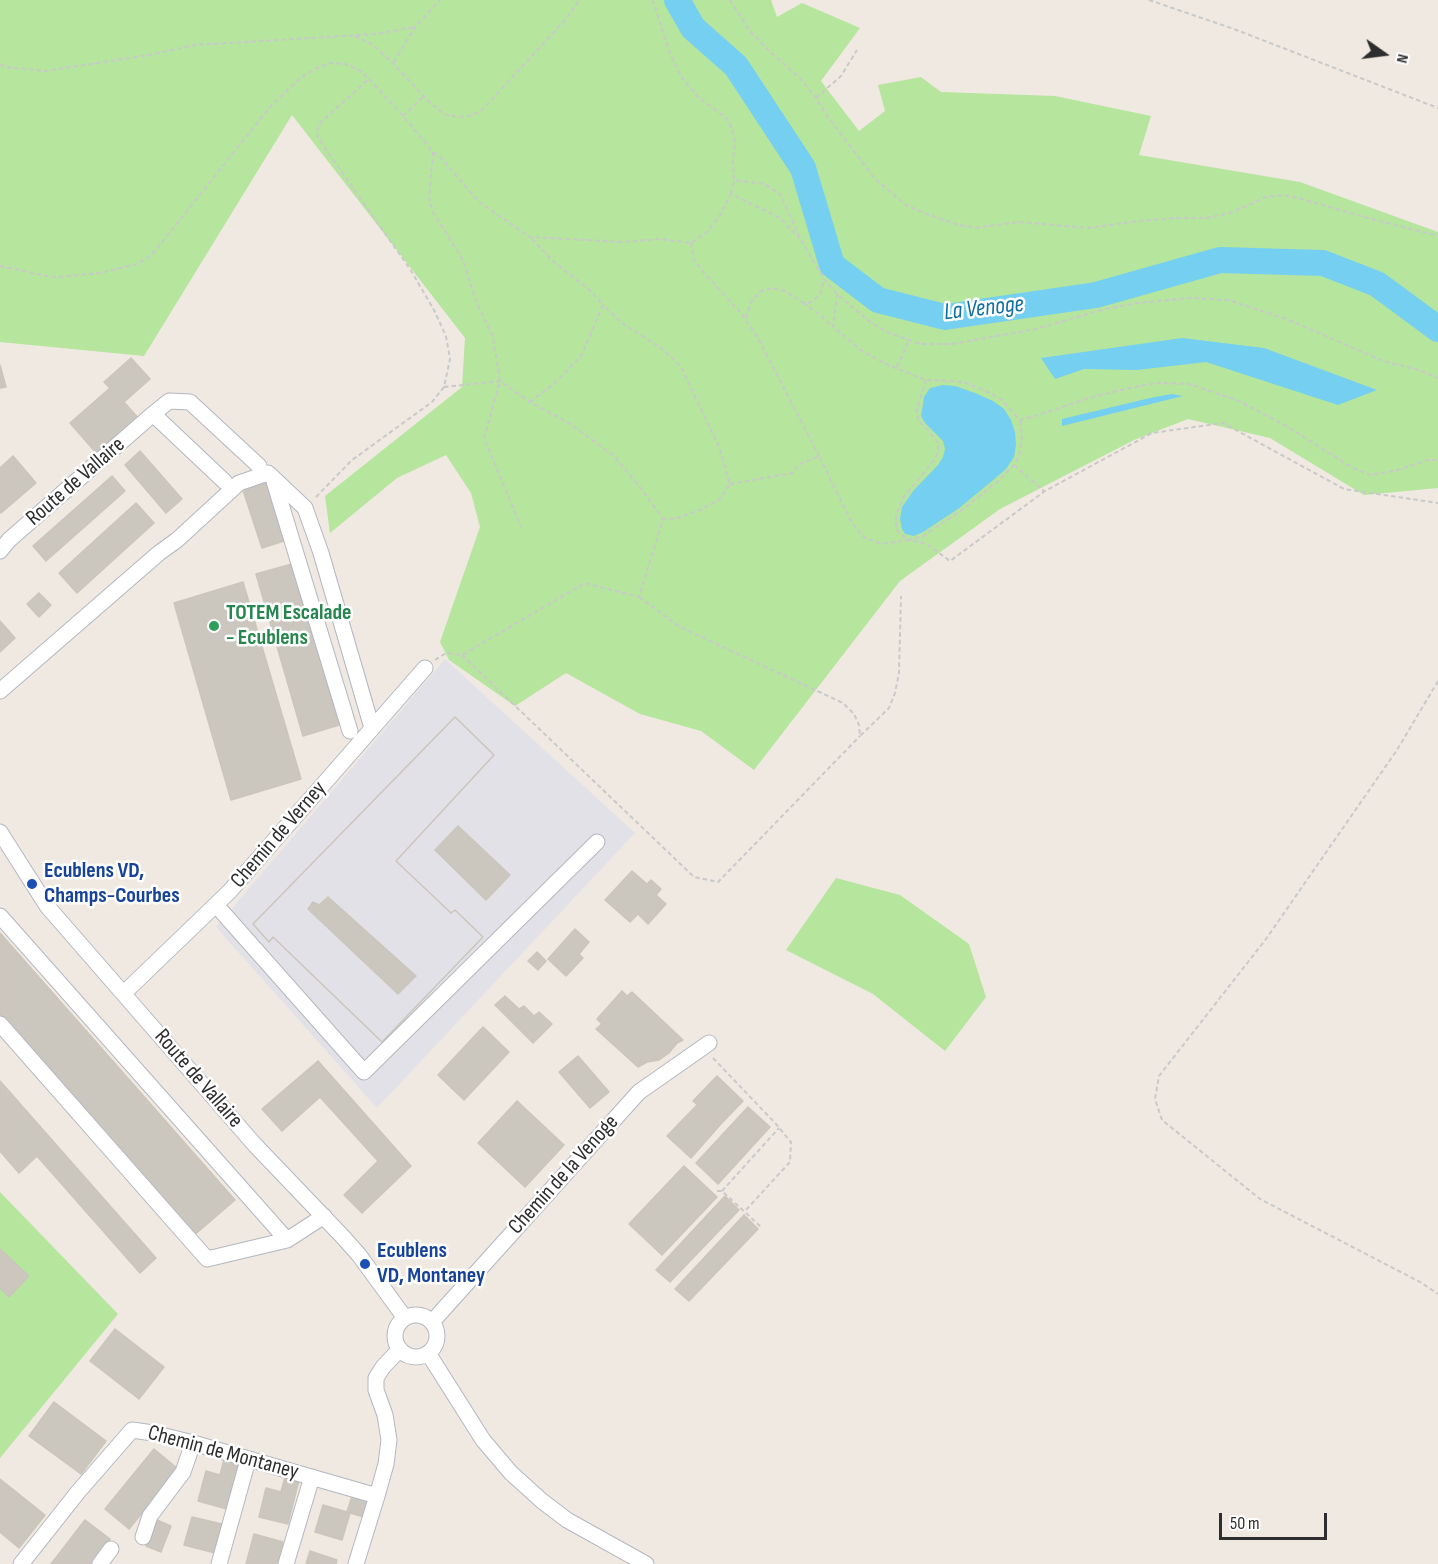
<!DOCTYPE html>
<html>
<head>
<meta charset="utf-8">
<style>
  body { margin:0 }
  #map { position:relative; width:1438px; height:1564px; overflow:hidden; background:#efe9e1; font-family:"Sofia Sans Condensed",sans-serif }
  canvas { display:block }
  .north { position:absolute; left:1354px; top:24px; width:60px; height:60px; -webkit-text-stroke:4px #fff; paint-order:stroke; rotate:104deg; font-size:16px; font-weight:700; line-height:24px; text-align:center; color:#2e2e2e }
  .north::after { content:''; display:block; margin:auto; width:21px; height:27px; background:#2e2e2e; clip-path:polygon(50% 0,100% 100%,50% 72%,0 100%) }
  .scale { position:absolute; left:1219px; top:1513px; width:108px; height:27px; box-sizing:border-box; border:3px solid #2e2e2e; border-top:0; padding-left:8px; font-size:18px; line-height:21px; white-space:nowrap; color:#2e2e2e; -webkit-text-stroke:4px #fff; paint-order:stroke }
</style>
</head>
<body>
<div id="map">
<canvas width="1438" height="1564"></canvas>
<div class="north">N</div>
<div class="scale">50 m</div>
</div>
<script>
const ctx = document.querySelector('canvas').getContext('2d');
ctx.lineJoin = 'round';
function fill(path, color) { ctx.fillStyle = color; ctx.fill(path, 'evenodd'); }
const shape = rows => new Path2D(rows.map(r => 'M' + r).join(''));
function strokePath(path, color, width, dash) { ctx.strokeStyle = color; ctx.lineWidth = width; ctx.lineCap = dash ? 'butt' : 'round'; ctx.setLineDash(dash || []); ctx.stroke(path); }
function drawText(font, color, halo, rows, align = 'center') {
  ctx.font = font + ' "Sofia Sans Condensed",sans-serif'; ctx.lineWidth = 5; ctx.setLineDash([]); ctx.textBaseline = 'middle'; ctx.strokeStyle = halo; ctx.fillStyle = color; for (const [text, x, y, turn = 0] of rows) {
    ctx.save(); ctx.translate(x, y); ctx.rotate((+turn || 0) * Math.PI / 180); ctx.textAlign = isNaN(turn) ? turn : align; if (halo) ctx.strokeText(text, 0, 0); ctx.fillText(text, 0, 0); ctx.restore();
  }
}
fill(shape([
  [445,659,635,833,377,1108,216,927]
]), '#e3e1e8');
fill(shape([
  [0,0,771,0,777,17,802,3,860,28,821,81,859,131,885,111,878,85,921,77,941,92,1055,96,1151,116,1139,155,1300,182,1438,232,1438,488,1364,495,1270,438,1188,419,1134,440,1000,509,900,581,754,770,701,731,640,714,566,673,515,706,449,660,440,642,480,527,471,493,446,455,397,478,330,533,325,496,462,387,465,338,292,115,144,356,0,342],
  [836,878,900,895,969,944,986,997,945,1051,873,994,786,950],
  [0,1192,118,1314,0,1458]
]), '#b6e59e');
fill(shape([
  [1182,338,1264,348,1377,390,1338,405,1206,362,1137,370,1084,369,1055,379,1041,358],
  [943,385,955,386,975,393,993,401,1004,409,1011,420,1015,432,1016,445,1014,457,1006,469,992,481,958,509,923,532,914,536,905,534,902,529,900,519,902,507,914,490,938,465,943,457,945,449,943,441,925,423,921,416,924,397,930,388],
  [1172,394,1183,396,1062,426,1062,419,1150,398]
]), '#75cff0');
strokePath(shape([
  [677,0,693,28,736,66,803,168,832,265,878,300,945,317,1096,295,1220,260,1323,263,1377,284,1438,329]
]), '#75cff0', 26);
const building = shape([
  [131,358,150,379,124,402,139,419,98,455,70,423,110,388,104,382,131,358],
  [0,365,6,387,0,388,0,365],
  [140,451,182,499,166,513,125,465,140,451],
  [13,456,36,483,1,513,0,511,0,468,13,456],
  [112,476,125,491,46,561,33,546,112,476],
  [266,476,287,540,262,548,241,484,266,476],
  [136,503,154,523,77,593,59,573,136,503],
  [292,564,339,725,303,736,256,574,292,564],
  [243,582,301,779,231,800,174,603,243,582],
  [39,593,51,605,39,617,27,604,39,593],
  [0,621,15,638,0,652,0,621],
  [455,717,494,755,396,861,451,913,455,910,483,937,382,1042,273,937,269,942,253,924,455,717],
  [328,897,416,976,398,994,308,909,313,902,319,905,328,897],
  [455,717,494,755,396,861,451,913,455,910,483,937,382,1042,273,937,269,942,253,924,455,717],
  [458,826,510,875,486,900,435,850,458,826],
  [632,871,647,884,651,880,661,889,656,895,666,904,648,924,638,914,630,922,605,900,632,871],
  [575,929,589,942,579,954,583,958,566,976,548,959,575,929],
  [0,933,235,1200,192,1237,0,1019,0,933],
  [537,952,546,961,538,970,528,961,537,952],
  [622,991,627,996,632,992,683,1040,677,1043,669,1053,659,1060,647,1062,638,1067,596,1029,602,1024,597,1019,622,991],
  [505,996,519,1009,524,1006,534,1016,539,1012,552,1024,533,1043,495,1005,505,996],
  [483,1027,509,1052,464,1100,438,1075,483,1027],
  [578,1056,609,1092,590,1108,559,1072,578,1056],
  [318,1061,411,1166,362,1213,344,1195,378,1161,320,1097,282,1131,262,1109,318,1061],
  [717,1076,743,1101,720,1125,693,1101,717,1076],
  [0,1081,156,1258,140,1273,37,1156,19,1173,0,1151,0,1081],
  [517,1101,564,1145,525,1187,478,1143,517,1101],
  [697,1105,720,1125,691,1158,667,1136,697,1105],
  [748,1107,770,1127,718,1184,696,1163,748,1107],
  [684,1166,717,1197,662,1255,629,1224,684,1166],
  [725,1196,739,1210,670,1282,656,1270,725,1196],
  [744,1215,758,1229,689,1301,675,1289,744,1215],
  [0,1249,29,1276,9,1297,0,1288,0,1249],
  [115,1329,164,1367,139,1399,90,1361,115,1329],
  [54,1402,106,1441,81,1474,29,1436,54,1402],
  [154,1449,178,1469,129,1529,105,1509,154,1449],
  [224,1460,240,1464,227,1509,198,1501,206,1471,220,1475,224,1460],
  [285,1477,299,1480,288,1524,259,1517,266,1488,281,1492,285,1477],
  [0,1479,45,1515,19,1548,0,1532,0,1479],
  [352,1496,369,1500,364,1517,350,1513,342,1540,315,1532,323,1505,347,1512,352,1496],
  [192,1517,222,1524,215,1553,184,1545,192,1517],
  [85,1520,110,1539,91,1564,51,1564,85,1520],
  [157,1520,171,1526,161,1552,146,1546,157,1520],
  [254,1534,283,1542,277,1564,246,1564,254,1534],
  [310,1551,337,1560,336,1564,306,1564,310,1551]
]);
fill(building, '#cbc7bf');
strokePath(building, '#cbc5ba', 1.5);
const minor = shape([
  [153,414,169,401,190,402,259,466],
  [273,478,350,731],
  [0,551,9,540,153,414,225,482],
  [0,691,159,553,177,540,239,483,268,473,305,508,321,553,372,728],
  [0,832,47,906,255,1145,343,1237,359,1255,405,1318],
  [216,905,364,1072,597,842],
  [0,916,287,1240],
  [124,993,230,891,425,668],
  [0,1024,207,1259,287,1240,324,1216],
  '395 1336a21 21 0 1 1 42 0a21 21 0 1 1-42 0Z',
  [432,1322,639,1092,709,1043],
  [428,1353,483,1440,511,1473,542,1501,567,1520,646,1564],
  [143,1537,150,1516,183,1472,193,1443],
  [21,1564,78,1492,132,1430,153,1433,193,1443,377,1496,386,1464,389,1440,385,1415,376,1390,376,1378,383,1367,400,1349],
  [100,1564,111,1549],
  [219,1564,248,1460],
  [286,1564,312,1477],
  [356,1564,377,1496]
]);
strokePath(minor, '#b4b7c1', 17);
strokePath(shape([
  [652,0,655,7,670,54,682,78,698,97,725,117,732,128,735,143,733,161,734,180,764,184,780,194,801,240,824,279,837,294,870,322,889,333,921,344,952,344,1036,329,1105,309,1137,303,1190,298,1228,300,1289,320,1383,361,1419,370,1438,378],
  [730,0,750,31,767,49,800,78,816,98,828,117,875,179,906,205,924,213,959,225,975,228,1019,222,1089,228,1139,221,1177,218,1206,218,1230,213,1266,197,1282,195,1298,198,1375,220,1438,236],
  [1149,0,1234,29,1438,108],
  [355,36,373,45,393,63,428,101,444,114,457,117,469,116,481,111,566,19,579,0],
  [394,62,415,27,440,0],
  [0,64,5,67,45,71,149,55,195,45,376,34,415,27],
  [816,98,841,76,857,50],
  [403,116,424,96],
  [433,152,429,199,433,212,463,260,476,301,493,337,500,381,484,438,521,527],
  [731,194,734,180],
  [691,243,694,260,704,273,741,313,758,338,819,456],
  [0,266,47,276,58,277,100,273,134,265,146,259,155,251,269,108,300,78,317,68,331,63,345,64,359,70,369,79,403,116,433,152,442,159,479,202,530,237,623,242,660,239,691,243,707,232,720,215,731,194,780,218,799,238],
  [837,294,833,327,862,351,888,365,926,380,953,381,966,383,984,390,1002,400,1020,420,1038,415,1086,399,1125,389,1156,383,1189,384,1239,401,1288,427,1351,467,1370,475,1398,470,1428,460,1438,460],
  [803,303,819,314,833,327],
  [746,318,751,302,761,291,773,288,787,292,802,302,808,303,814,300,821,292,824,279],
  [897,367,909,340],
  [926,380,916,412,919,421,928,430,938,443,938,452,934,460,903,498,896,515,896,528,901,535,909,540,923,536,963,509,997,482,1014,465,1020,452,1022,436,1020,420],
  [444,387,500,381,530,402,569,423,614,456,639,486,663,519],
  [530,402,555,383,581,356,603,305,591,291,554,262,530,237],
  [1014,465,1044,491],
  [730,484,793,473,798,465,819,456,852,523,865,538,882,544,909,540,927,544,950,561,1045,491,1152,433,1223,423,1344,489,1438,503],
  [316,497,352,460,432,402,444,387,450,359,446,336,434,310,410,269,318,138,317,131,321,122,369,79],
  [639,597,680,627,843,703,854,714,859,725,860,736,889,708,895,693,899,673,901,596],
  [462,655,694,877,718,882,860,736],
  [435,660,446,653,462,655,585,583,639,597,663,519,678,518,702,509,720,499,730,484,719,447,681,367,664,350,622,323,603,305],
  [1438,681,1397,750,1266,939,1159,1076,1155,1099,1162,1120,1260,1199,1420,1282,1438,1294],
  [713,1058,776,1124,791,1142,790,1162,745,1211],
  [717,1191,722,1191,761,1227],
  [722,1191,779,1128]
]), '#c9c9c9', 2, [4.5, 3]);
strokePath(minor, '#fff', 15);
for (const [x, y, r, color] of [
  [214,626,6,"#2e9e5b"],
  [32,884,6,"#1a4fb4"],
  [365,1264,6,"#1a4fb4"]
]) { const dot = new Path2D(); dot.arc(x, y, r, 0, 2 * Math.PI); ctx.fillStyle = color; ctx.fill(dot); strokePath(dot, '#fff', 2); }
drawText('22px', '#2e2e2e', '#fff', [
  ["Route de Vallaire",76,482,-41],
  ["Chemin de Verney",279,835,-49],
  ["Route de Vallaire",198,1079,49],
  ["Chemin de la Venoge",564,1175,-48],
  ["Chemin de Montaney",223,1453,15]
]);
drawText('bold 22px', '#27864d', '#fff', [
  ["TOTEM Escalade",226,613],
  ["- Ecublens",226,638]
], 'left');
drawText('bold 22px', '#164399', '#fff', [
  ["Ecublens VD,",44,871],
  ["Champs-Courbes",44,896],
  ["Ecublens",377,1251],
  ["VD, Montaney",377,1276]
], 'left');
drawText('italic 24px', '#0d6fa3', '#fff', [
  ["La Venoge",984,309,-6]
]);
</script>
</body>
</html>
